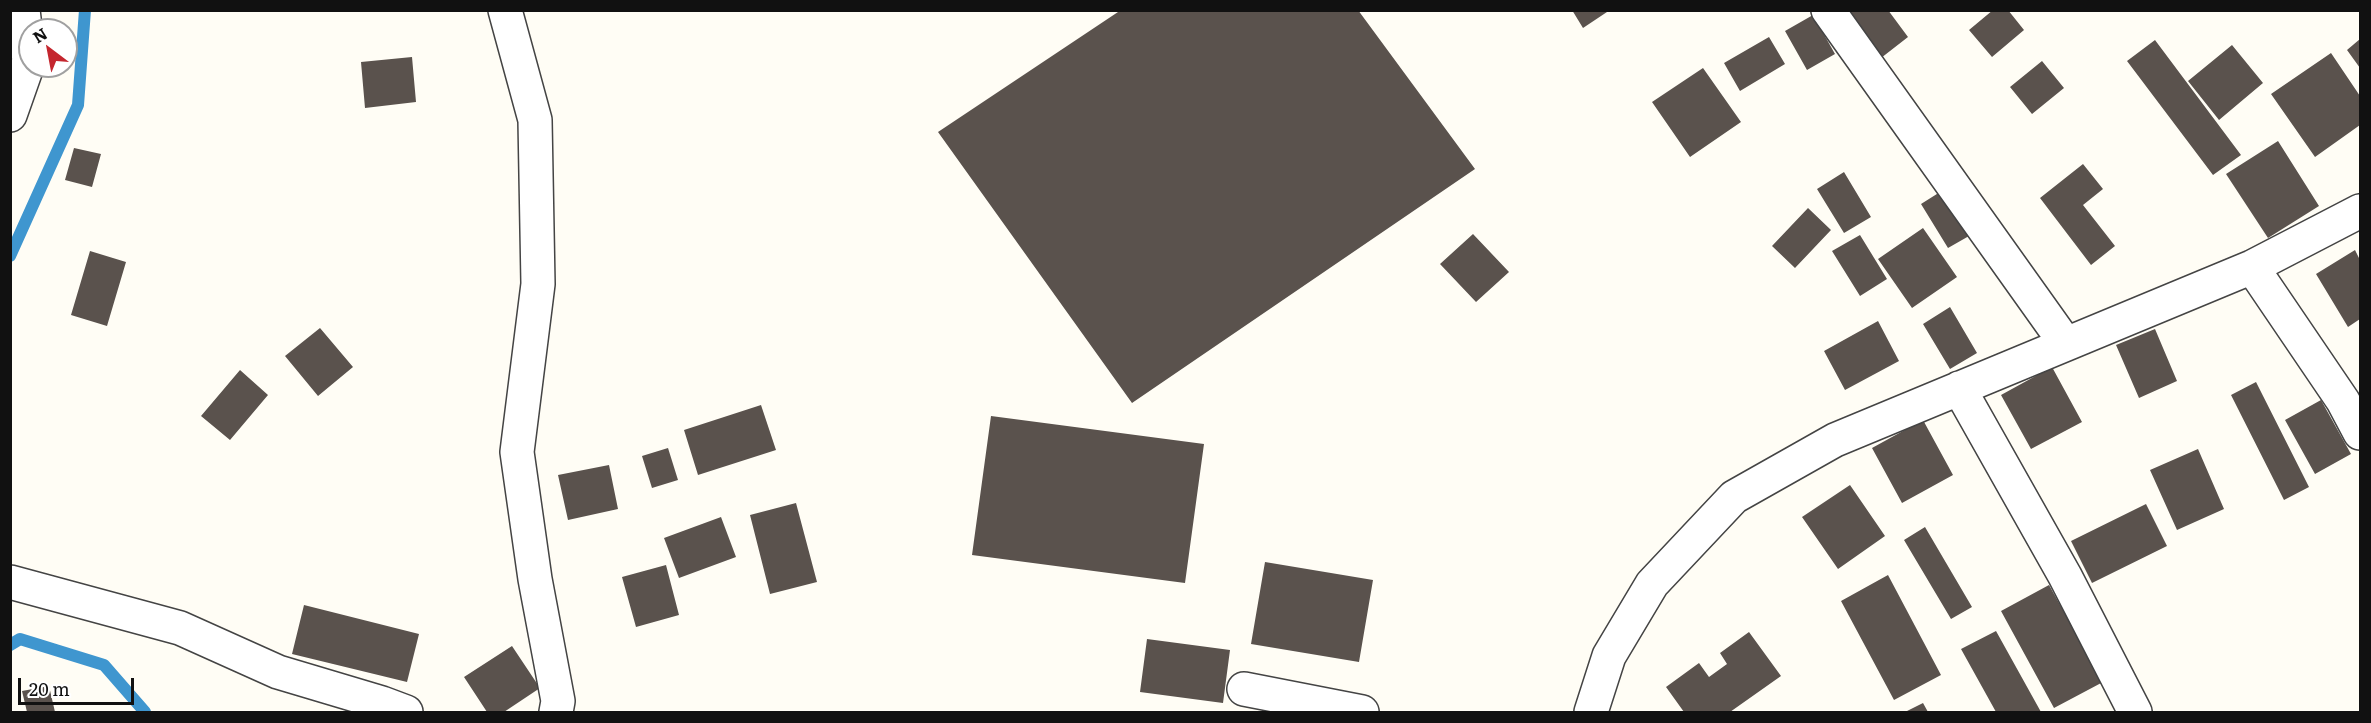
<!DOCTYPE html>
<html>
<head>
<meta charset="utf-8">
<style>
  body { margin:0 }
  #map { position:relative; width:2371px; height:723px; overflow:hidden; background:#fffdf5; font-family:Literata,serif }
  canvas { display:block }
  .frame { position:absolute; inset:0; border:12px solid #111; pointer-events:none }
  .north { position:absolute; left:18px; top:18px; width:60px; height:60px; box-sizing:border-box; background:#fff; border:2px solid #a0a0a0; border-radius:50%; rotate:328deg; font-size:16px; font-weight:700; line-height:24px; text-align:center; color:#111 }
  .north::after { content:''; display:block; margin:auto; width:21px; height:27px; background:#c4262e; clip-path:polygon(50% 0,100% 100%,50% 72%,0 100%) }
  .scale { position:absolute; left:18px; top:678px; width:116px; height:27px; box-sizing:border-box; border:3px solid #111; border-top:0; padding-left:8px; font-size:18px; line-height:21px; white-space:nowrap; color:#111; -webkit-text-stroke:4px #fff; paint-order:stroke }
</style>
</head>
<body>
<div id="map">
<canvas width="2371" height="723"></canvas>
<div class="frame"></div>
<div class="north">N</div>
<div class="scale">20 m</div>
</div>
<script>
const ctx = document.querySelector('canvas').getContext('2d');
ctx.lineJoin = 'round';
const shape = rows => new Path2D(rows.map(r => 'M' + r).join(''));
function strokePath(path, color, width, dash) { ctx.strokeStyle = color; ctx.lineWidth = width; ctx.lineCap = dash ? 'butt' : 'round'; ctx.setLineDash(dash || []); ctx.stroke(path); }
function fill(path, color) { ctx.fillStyle = color; ctx.fill(path, 'evenodd'); }
strokePath(shape([
  [10,256,78,105,85,10],
  [10,645,20,639,104,665,145,712]
]), '#3f96cf', 12);
fill(shape([
  [1121,10,1358,10,1475,169,1132,403,938,132],
  [1572,10,1610,10,1583,28],
  [1845,10,1888,10,1908,37,1881,58],
  [1993,10,2008,10,2024,30,1992,57,1969,30],
  [1813,15,1835,54,1807,70,1785,31],
  [1769,37,1785,64,1740,91,1724,63],
  [2360,39,2360,68,2347,50],
  [2155,40,2241,155,2213,175,2127,61],
  [2232,45,2263,83,2219,120,2188,81],
  [2331,53,2360,96,2360,125,2315,157,2271,94],
  [412,57,416,102,365,108,361,62],
  [2042,61,2064,88,2032,114,2010,87],
  [1703,68,1741,122,1690,157,1652,102],
  [2278,141,2319,206,2268,238,2226,174],
  [74,148,101,154,92,187,65,180],
  [2083,164,2103,189,2083,205,2115,246,2091,265,2040,198],
  [1844,172,1871,217,1844,233,1817,189],
  [1948,187,1976,232,1948,248,1921,204],
  [1808,208,1831,230,1795,268,1772,246],
  [1923,228,1957,277,1912,308,1878,259],
  [1473,234,1509,272,1476,302,1440,264],
  [1860,235,1887,279,1860,296,1832,251],
  [2355,250,2360,260,2360,319,2348,327,2316,274],
  [90,251,126,262,107,326,71,315],
  [1950,307,1977,353,1950,369,1923,324],
  [1878,321,1899,361,1845,390,1824,351],
  [320,328,353,367,318,396,285,356],
  [2155,329,2177,381,2139,398,2116,345],
  [2052,367,2082,422,2031,449,2001,395],
  [240,370,268,395,230,440,201,416],
  [2256,382,2309,487,2284,500,2231,395],
  [2321,400,2351,454,2315,474,2285,420],
  [761,405,776,450,698,475,684,430],
  [991,416,1204,444,1185,583,972,555],
  [1923,420,1953,475,1902,503,1872,448],
  [668,448,678,480,652,488,642,456],
  [2198,449,2224,509,2177,530,2150,470],
  [609,465,618,509,568,520,558,475],
  [1850,485,1885,536,1838,569,1802,517],
  [796,503,817,582,770,594,750,515],
  [2146,504,2167,546,2092,583,2071,541],
  [721,517,736,557,679,578,664,538],
  [1925,527,1972,607,1951,619,1904,540],
  [1265,562,1373,580,1359,662,1251,644],
  [666,565,679,615,636,627,622,577],
  [1888,575,1941,675,1894,700,1841,601],
  [2049,585,2103,682,2054,708,2001,611],
  [304,605,419,634,407,682,292,654],
  [1996,631,2041,712,1996,712,1961,649],
  [1749,632,1781,676,1730,712,1684,712,1666,687,1699,663,1709,677,1727,664,1720,653],
  [1147,639,1230,650,1223,703,1140,692],
  [512,646,540,688,504,712,487,712,464,677],
  [49,686,55,712,27,712,22,691],
  [1923,703,1928,712,1905,712]
]), '#5a524d');
const minor = shape([
  [505,10,535,120,538,284,517,452,535,579,558,701,556,712],
  [1828,10,2066,344],
  [10,115,29,61,23,10],
  [2252,267,2343,401,2360,433],
  [1959,388,2065,576,2135,712],
  [10,582,180,628,278,672,382,703,406,712],
  [1244,689,1362,712],
  [1591,712,1609,656,1652,584,1734,497,1835,440,2252,267,2360,211]
]);
strokePath(minor, '#444', 36);
strokePath(minor, '#fff', 33);
</script>
</body>
</html>
